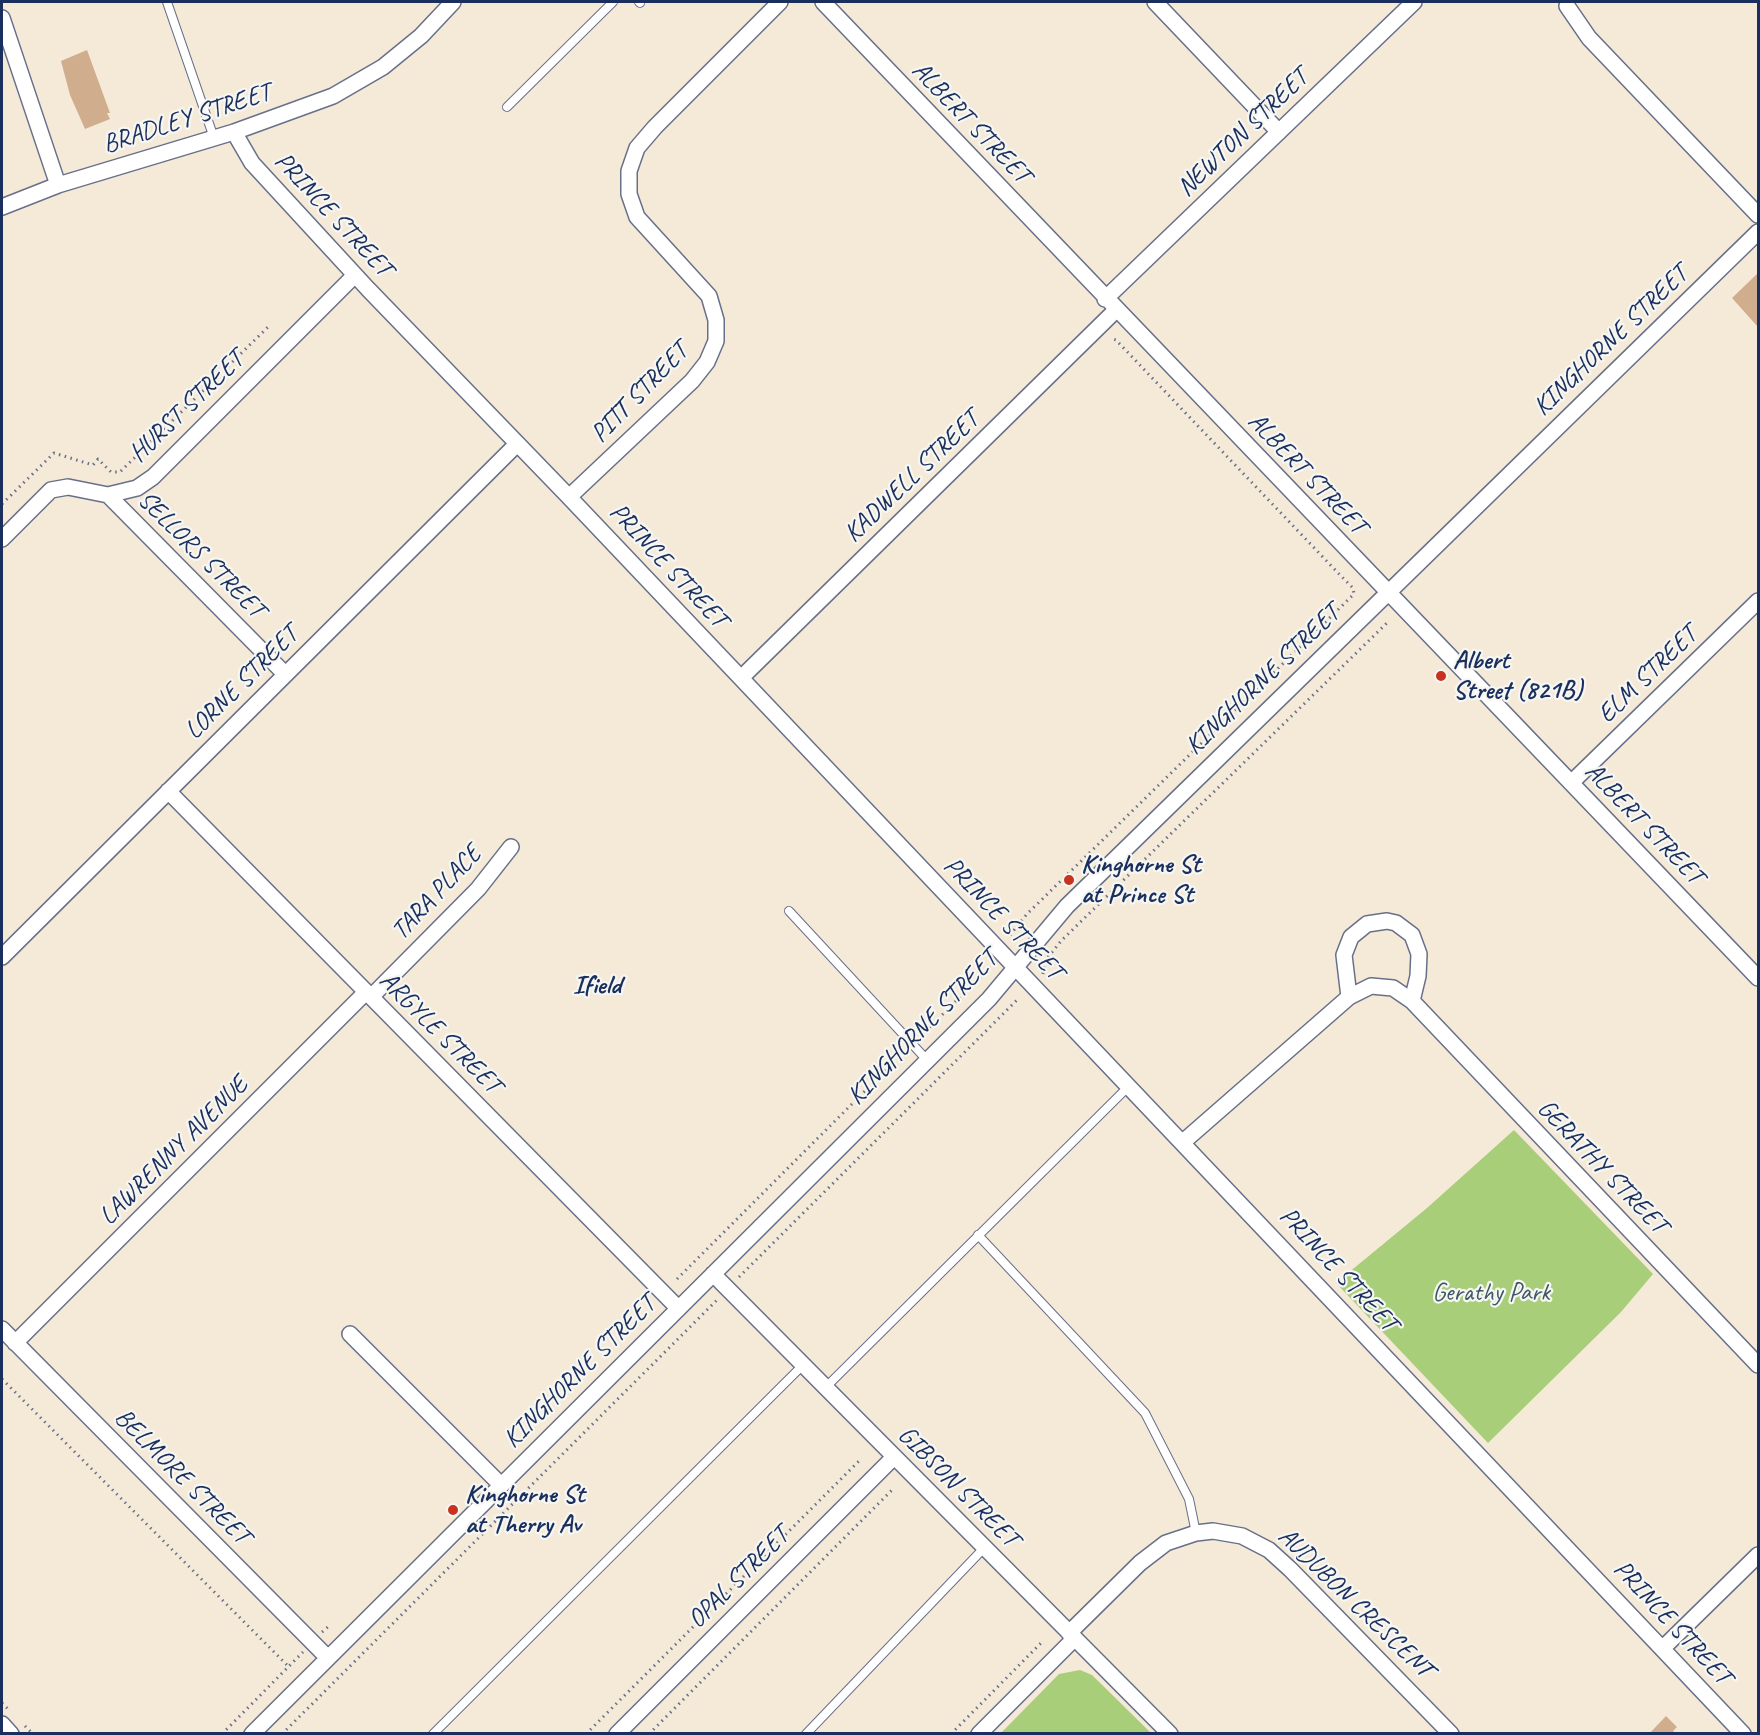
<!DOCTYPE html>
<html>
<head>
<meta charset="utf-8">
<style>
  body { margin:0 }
  #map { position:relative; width:1760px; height:1735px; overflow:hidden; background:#f5e9d8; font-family:Caveat,sans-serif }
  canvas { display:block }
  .frame { position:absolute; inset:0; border:3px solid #1b2f5e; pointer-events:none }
</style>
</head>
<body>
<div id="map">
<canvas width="1760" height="1735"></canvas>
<div class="frame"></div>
</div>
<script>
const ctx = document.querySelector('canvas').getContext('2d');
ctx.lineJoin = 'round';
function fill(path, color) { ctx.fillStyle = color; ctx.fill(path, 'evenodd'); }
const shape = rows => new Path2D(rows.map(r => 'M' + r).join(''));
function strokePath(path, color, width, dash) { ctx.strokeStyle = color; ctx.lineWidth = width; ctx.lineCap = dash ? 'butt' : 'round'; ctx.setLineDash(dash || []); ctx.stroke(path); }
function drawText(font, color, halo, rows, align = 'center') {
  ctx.font = font + ' Caveat,sans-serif'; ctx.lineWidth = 4.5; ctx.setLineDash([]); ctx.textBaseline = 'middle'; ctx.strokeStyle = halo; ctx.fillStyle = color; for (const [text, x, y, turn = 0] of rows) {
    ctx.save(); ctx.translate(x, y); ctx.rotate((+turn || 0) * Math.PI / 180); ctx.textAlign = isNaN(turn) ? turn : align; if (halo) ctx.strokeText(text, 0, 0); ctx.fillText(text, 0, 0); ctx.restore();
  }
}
fill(shape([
  [1514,1130,1653,1274,1621,1312,1488,1443,1336,1283,1427,1208],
  [1080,1670,1092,1675,1151,1733,1001,1733,1059,1674]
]), '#a8ce79');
fill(shape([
  [87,50,110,113,107,113,110,119,85,129,70,95,61,61],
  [1758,273,1758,327,1732,298],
  [1666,1716,1677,1727,1673,1731,1676,1734,1649,1734]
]), '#d0ad8c');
const service = shape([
  [167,2,214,138],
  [639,2,640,3],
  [507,107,613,2],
  [789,911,927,1060],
  [978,1235,1145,1413,1189,1499,1196,1533],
  [826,1387,1129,1086],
  [433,1734,803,1365],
  [806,1734,985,1547]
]);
const minor = shape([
  [823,2,1758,978],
  [1155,2,1279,132],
  [1567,6,1589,38,1758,215],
  [2,18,58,185],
  [234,132,252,163,368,289,569,497,1743,1734],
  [2,207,58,185,234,132,333,96,383,67,421,36,453,2],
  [1105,299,1414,2],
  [108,495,285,674],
  [569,497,692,381,707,362,716,341,716,320,709,296,637,217,629,194,629,171,637,148,655,127,780,2],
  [2,539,51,490,68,487,108,495,137,488,153,477,355,275],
  [741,678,1116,310],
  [1571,783,1758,601],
  [168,791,678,1308],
  [2,957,517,444],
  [371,997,478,889,511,847],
  [1349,997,1344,955,1351,937,1367,924,1387,921,1396,923,1412,935,1419,954,1418,976,1412,1001],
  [1183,1142,1349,997,1371,986,1393,988,1412,1001,1758,1365],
  [713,1274,1170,1734],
  [2,1329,328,1658],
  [350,1334,501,1485],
  [15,1343,366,992],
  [1069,1633,1140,1563,1166,1543,1196,1533,1213,1531,1242,1536,1269,1550,1290,1569,1451,1734],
  [1663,1648,1758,1555],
  [2,1724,11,1734],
  [252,1734,989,999,1067,906,1758,232],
  [617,1734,894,1457],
  [979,1734,1075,1638]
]);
strokePath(service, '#677089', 10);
strokePath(minor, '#677089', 18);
strokePath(shape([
  [2,504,54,453,93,465,98,459,111,472,120,472,268,327],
  [1010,935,1027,914,1354,594,1353,588,1340,575,1116,340,1110,338],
  [1043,974,1045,961,1061,941,1389,621],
  [921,1036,991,966],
  [739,1277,1019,998],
  [677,1279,905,1051],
  [2,1379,289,1667],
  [322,1632,329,1626],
  [2,1703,8,1709],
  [25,1726,33,1734],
  [222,1734,303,1652],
  [282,1734,718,1299],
  [586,1734,861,1459],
  [649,1734,894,1488],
  [951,1734,1042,1642]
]), '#677089', 3, [1.5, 4.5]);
strokePath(service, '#fff', 8);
strokePath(minor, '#fff', 15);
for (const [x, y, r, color] of [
  [1441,676,6,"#c8321e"],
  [1069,880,6,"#c8321e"],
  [453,1510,6,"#c8321e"]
]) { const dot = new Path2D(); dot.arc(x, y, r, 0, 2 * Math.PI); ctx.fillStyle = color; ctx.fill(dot); strokePath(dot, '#f6f6f2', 2); }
drawText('26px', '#1b2f5e', '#f6f6f2', [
  ["BRADLEY STREET",187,119,-18],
  ["ALBERT STREET",971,123,46],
  ["NEWTON STREET",1243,133,-44],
  ["PRINCE STREET",333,215,47],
  ["KINGHORNE STREET",1611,341,-44],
  ["PITT STREET",640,393,-46],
  ["HURST STREET",187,407,-44],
  ["ALBERT STREET",1307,474,46],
  ["KADWELL STREET",912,477,-44],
  ["SELLORS STREET",201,555,45],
  ["PRINCE STREET",668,566,47],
  ["ELM STREET",1648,675,-44],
  ["KINGHORNE STREET",1263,680,-44],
  ["LORNE STREET",242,683,-45],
  ["ALBERT STREET",1644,824,46],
  ["TARA PLACE",437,893,-47],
  ["PRINCE STREET",1003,919,46],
  ["KINGHORNE STREET",923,1028,-46],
  ["ARGYLE STREET",440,1033,45],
  ["LAWRENNY AVENUE",174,1151,-45],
  ["GERATHY STREET",1602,1167,46],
  ["PRINCE STREET",1338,1270,47],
  ["KINGHORNE STREET",580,1372,-45],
  ["BELMORE STREET",182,1477,45],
  ["GIBSON STREET",958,1487,45],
  ["OPAL STREET",739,1578,-45],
  ["AUDUBON CRESCENT",1355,1603,44],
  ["PRINCE STREET",1672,1623,47]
]);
drawText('bold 26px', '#1b2f5e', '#f6f6f2', [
  ["Albert",1453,661],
  ["Street (821B)",1453,691],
  ["Kinghorne St",1081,865],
  ["at Prince St",1081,895],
  ["Kinghorne St",465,1495],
  ["at Therry Av",465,1525]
], 'left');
drawText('26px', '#3e5765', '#f6f6f2', [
  ["Gerathy Park",1491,1293]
]);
drawText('bold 27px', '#1b2f5e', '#f6f6f2', [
  ["Ifield",597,986]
]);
</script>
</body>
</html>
